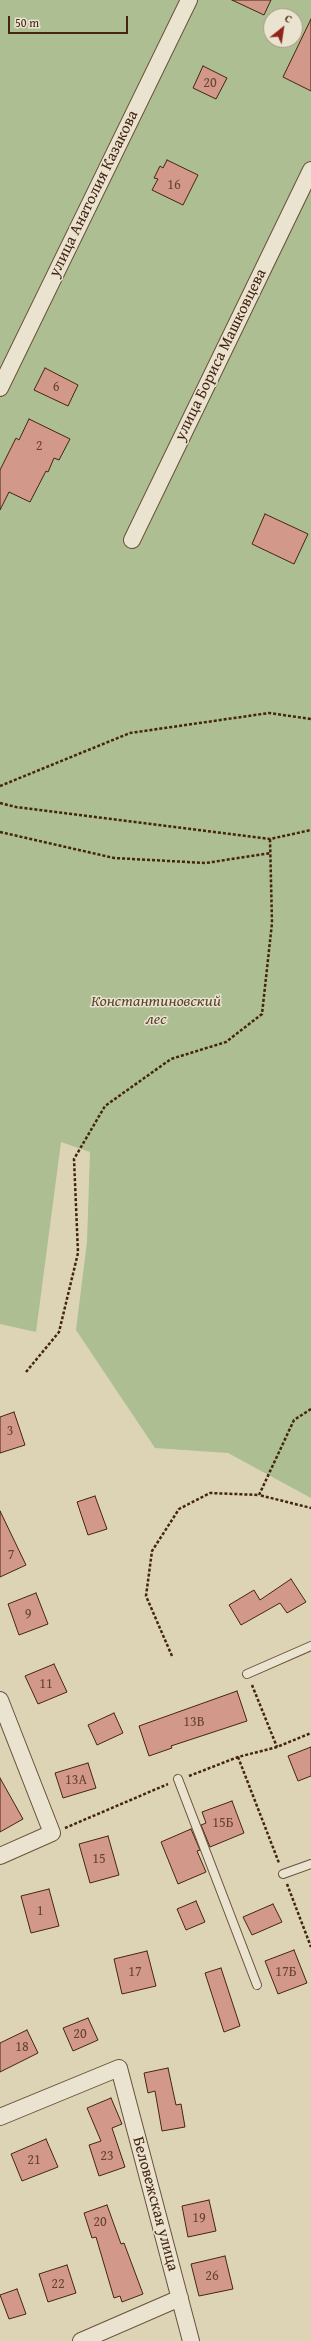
<!DOCTYPE html>
<html>
<head>
<meta charset="utf-8">
<style>
  body { margin:0 }
  #map { position:relative; width:311px; height:2341px; overflow:hidden; background:#ddd4b6; font-family:"Gentium Book Plus",serif }
  canvas { display:block }
  .north { position:absolute; left:263px; top:8px; width:40px; height:40px; box-sizing:border-box; background:#e9e3d0; border:1px solid #a79784; border-radius:50%; rotate:30deg; font-size:11px; font-weight:700; line-height:16px; text-align:center; color:#452511 }
  .north::after { content:''; display:block; margin:auto; width:14px; height:18px; background:#8f2418; clip-path:polygon(50% 0,100% 100%,50% 72%,0 100%) }
  .scale { position:absolute; left:8px; top:16px; width:120px; height:18px; box-sizing:border-box; border:2px solid #452511; border-top:0; padding-left:5px; font-size:12px; line-height:14px; white-space:nowrap; color:#452511; -webkit-text-stroke:3px #e9e3d0; paint-order:stroke }
</style>
</head>
<body>
<div id="map">
<canvas width="311" height="2341"></canvas>
<div class="north">С</div>
<div class="scale">50 m</div>
</div>
<script>
const ctx = document.querySelector('canvas').getContext('2d');
ctx.lineJoin = 'round';
function fill(path, color) { ctx.fillStyle = color; ctx.fill(path, 'evenodd'); }
const shape = rows => new Path2D(rows.map(r => 'M' + r).join(''));
function strokePath(path, color, width, dash) { ctx.strokeStyle = color; ctx.lineWidth = width; ctx.lineCap = dash ? 'butt' : 'round'; ctx.setLineDash(dash || []); ctx.stroke(path); }
function drawText(font, color, halo, rows, align = 'center') {
  ctx.font = font + ' "Gentium Book Plus",serif'; ctx.lineWidth = 3; ctx.setLineDash([]); ctx.textBaseline = 'middle'; ctx.strokeStyle = halo; ctx.fillStyle = color; for (const [text, x, y, turn = 0] of rows) {
    ctx.save(); ctx.translate(x, y); ctx.rotate((+turn || 0) * Math.PI / 180); ctx.textAlign = isNaN(turn) ? turn : align; if (halo) ctx.strokeText(text, 0, 0); ctx.fillText(text, 0, 0); ctx.restore();
  }
}
fill(shape([
  [0,0,311,0,311,1498,228,1453,155,1448,76,1330,87,1242,90,1152,61,1142,36,1332,0,1324],
  [271,16,295,16,295,40,271,40]
]), '#acbe92');
const building = shape([
  [232,0,271,0,264,15,232,0],
  [311,19,311,91,283,77,311,19],
  [203,66,227,78,216,99,193,88,203,66],
  [167,160,198,175,183,205,152,190,158,179,154,178,160,166,163,168,167,160],
  [45,368,78,385,68,406,34,390,45,368],
  [29,419,70,439,59,460,54,458,48,472,46,471,30,502,9,492,0,510,0,470,16,438,19,440,29,419],
  [265,514,308,534,294,564,252,544,265,514],
  [14,1412,25,1445,0,1453,0,1417,14,1412],
  [95,1496,107,1529,88,1535,77,1502,95,1496],
  [0,1511,26,1565,0,1577,0,1511],
  [291,1579,306,1602,287,1613,280,1603,241,1625,229,1605,254,1590,260,1600,291,1579],
  [36,1593,48,1624,19,1635,8,1604,36,1593],
  [54,1664,67,1692,38,1704,25,1676,54,1664],
  [237,1691,247,1721,171,1746,172,1748,149,1756,139,1726,237,1691],
  [114,1713,123,1733,97,1745,88,1725,114,1713],
  [311,1747,311,1776,298,1781,288,1756,311,1747],
  [88,1763,96,1788,63,1798,55,1773,88,1763],
  [0,1778,23,1819,0,1832,0,1778],
  [232,1801,244,1833,210,1847,201,1825,206,1823,202,1812,232,1801],
  [191,1829,200,1850,197,1851,206,1872,178,1884,161,1842,191,1829],
  [108,1836,119,1875,90,1883,79,1844,108,1836],
  [49,1889,59,1926,31,1933,21,1896,49,1889],
  [196,1901,205,1922,186,1930,177,1909,196,1901],
  [273,1904,282,1922,252,1935,243,1917,273,1904],
  [294,1950,307,1983,278,1994,265,1961,294,1950],
  [147,1951,156,1986,122,1994,114,1959,147,1951],
  [221,1968,240,2026,224,2032,205,1973,221,1968],
  [88,2018,98,2040,73,2051,63,2028,88,2018],
  [27,2030,38,2053,0,2072,0,2043,27,2030],
  [168,2068,176,2105,181,2104,185,2127,162,2131,155,2091,148,2093,144,2073,168,2068],
  [111,2098,122,2124,112,2128,125,2167,99,2176,89,2145,101,2141,87,2108,111,2098],
  [46,2139,58,2167,22,2181,11,2154,46,2139],
  [209,2200,216,2231,188,2237,182,2206,209,2200],
  [107,2205,121,2244,124,2243,143,2294,122,2302,120,2296,114,2298,96,2237,92,2238,84,2213,107,2205],
  [225,2256,233,2289,199,2296,191,2264,225,2256],
  [67,2265,76,2293,48,2302,39,2274,67,2265],
  [17,2289,26,2314,9,2319,0,2295,17,2289]
]);
fill(building, '#d2998b');
strokePath(building, '#452511', 1);
const service = shape([
  [247,1674,311,1646],
  [178,1779,257,1985],
  [283,1874,311,1864]
]);
const minor = shape([
  [0,388,189,0],
  [132,540,311,170],
  [0,1700,52,1833,0,1856],
  [0,2117,119,2068,191,2341],
  [81,2341,180,2298]
]);
strokePath(service, '#6b513a', 10);
strokePath(minor, '#6b513a', 18);
strokePath(shape([
  [0,786,130,733,269,713,311,719],
  [0,803,16,807,270,839,311,830],
  [0,832,114,858,206,863,271,853],
  [26,1372,59,1332,78,1253,74,1159,105,1106,171,1059,226,1042,262,1014,272,923,270,839],
  [311,1409,294,1420,259,1495,311,1508],
  [172,1656,146,1596,152,1551,179,1509,210,1493,259,1495],
  [252,1685,277,1747],
  [238,1757,279,1863],
  [189,1776,238,1757,277,1747,311,1733],
  [65,1828,168,1784],
  [287,1884,311,1947]
]), '#452511', 2.5, [3, 2]);
strokePath(service, '#e9e3d0', 8);
strokePath(minor, '#e9e3d0', 16);
drawText('14px', '#684230', null, [
  ["20",210,83],
  ["16",174,185],
  ["6",56,387],
  ["2",39,446],
  ["3",10,1431],
  ["7",11,1555],
  ["9",28,1614],
  ["11",46,1684],
  ["13В",194,1722],
  ["13А",76,1780],
  ["15Б",223,1823],
  ["15",99,1859],
  ["1",40,1911],
  ["17",135,1972],
  ["17Б",286,1972],
  ["20",80,2034],
  ["18",22,2047],
  ["23",107,2156],
  ["21",34,2160],
  ["19",199,2218],
  ["20",100,2222],
  ["26",212,2276],
  ["22",58,2284]
]);
drawText('16px', '#452511', '#e9e3d0', [
  ["улица Анатолия Казакова",94,194,-64],
  ["улица Бориса Машковцева",221,355,-64],
  ["Беловежская улица",155,2204,75]
]);
drawText('italic 16px', '#5a442b', '#e9e3d0', [
  ["Константиновский",156,1002],
  ["лес",156,1020]
]);
</script>
</body>
</html>
